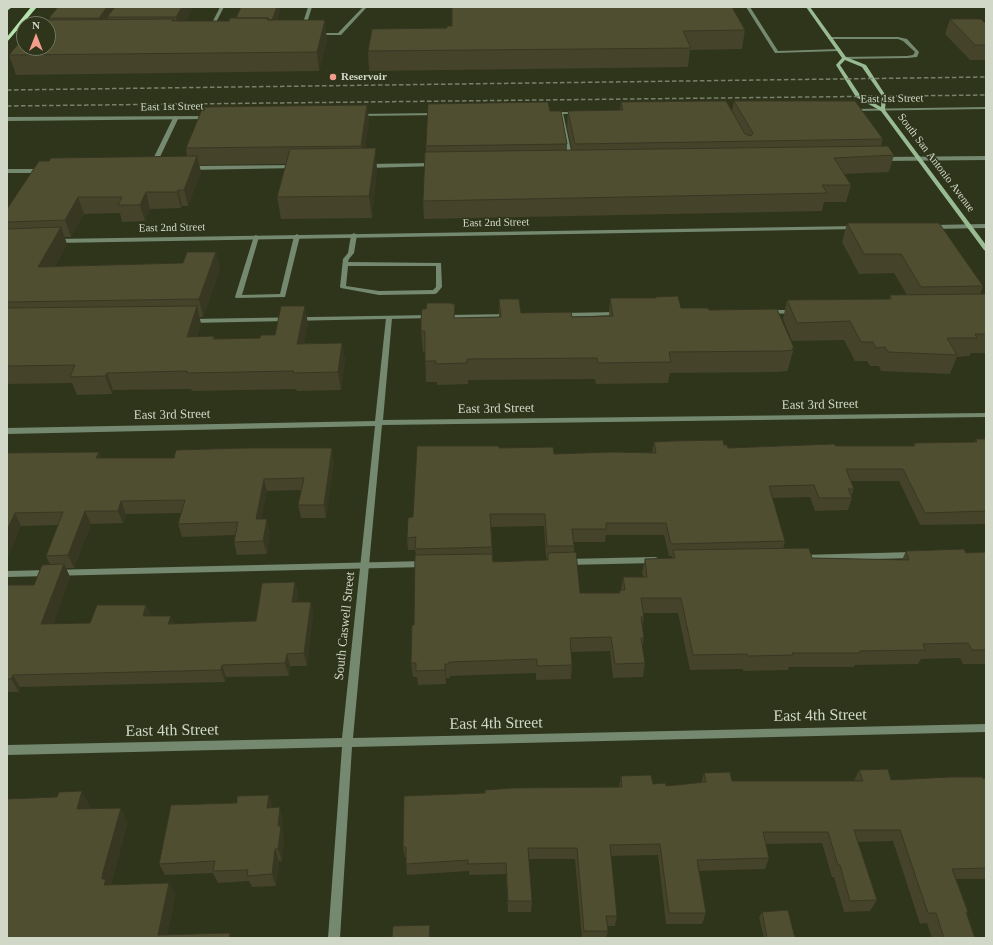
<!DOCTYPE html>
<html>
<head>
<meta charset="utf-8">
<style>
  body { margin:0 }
  #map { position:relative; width:993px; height:945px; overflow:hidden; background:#2e351b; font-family:Georgia,serif }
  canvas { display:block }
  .frame { position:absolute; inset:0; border:8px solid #d2d8c8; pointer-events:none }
  .north { position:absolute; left:16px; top:16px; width:40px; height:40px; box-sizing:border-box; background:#2e351b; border:1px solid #707660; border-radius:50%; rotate:0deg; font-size:11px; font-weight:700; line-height:16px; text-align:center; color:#d2d8c8 }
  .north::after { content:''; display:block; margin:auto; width:14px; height:18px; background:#f49d8c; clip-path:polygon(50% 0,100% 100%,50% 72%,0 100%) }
</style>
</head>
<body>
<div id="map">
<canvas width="993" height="945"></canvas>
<div class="frame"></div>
<div class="north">N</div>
</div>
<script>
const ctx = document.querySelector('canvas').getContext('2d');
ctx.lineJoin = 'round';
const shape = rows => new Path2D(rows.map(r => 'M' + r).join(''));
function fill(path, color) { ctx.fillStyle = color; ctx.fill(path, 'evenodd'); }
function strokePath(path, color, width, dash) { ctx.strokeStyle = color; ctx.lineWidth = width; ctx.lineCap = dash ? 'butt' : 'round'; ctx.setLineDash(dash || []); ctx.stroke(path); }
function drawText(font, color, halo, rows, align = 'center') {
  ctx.font = font + ' Georgia,serif'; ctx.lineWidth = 3; ctx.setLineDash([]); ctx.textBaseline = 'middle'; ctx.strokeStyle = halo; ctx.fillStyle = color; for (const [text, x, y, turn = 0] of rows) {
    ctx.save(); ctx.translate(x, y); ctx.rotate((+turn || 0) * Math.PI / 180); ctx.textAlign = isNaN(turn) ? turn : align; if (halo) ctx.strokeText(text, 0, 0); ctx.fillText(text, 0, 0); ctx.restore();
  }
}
fill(shape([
  [308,7,312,7,305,29,303,30,301,29,308,7],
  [746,7,750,7,778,51,839,49,841,50,839,51,775,53,746,7],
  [830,37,898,37,907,39,919,52,917,57,907,58,844,59,842,58,842,57,907,56,913,55,915,52,903,41,898,39,828,39,828,38,830,37],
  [559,112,563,113,573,160,568,159,559,112],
  [174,116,179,117,159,159,154,160,153,159,174,116],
  [986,156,986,160,883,161,880,159,883,157,986,156],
  [435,163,438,165,437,166,367,168,364,166,367,164,435,163],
  [295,165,297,166,297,168,191,170,188,168,191,166,295,165],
  [7,169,43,169,46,171,43,173,7,173,7,169],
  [354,233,357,235,354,253,349,259,348,262,441,263,442,287,437,293,435,294,379,295,341,288,340,287,343,259,348,253,351,235,354,233],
  [348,266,436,266,436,287,433,290,379,291,346,286,348,266],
  [297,234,300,236,285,297,236,298,235,297,254,236,256,235,259,237,242,295,280,294,294,236,297,234],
  [768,310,794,310,797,312,794,314,766,313,765,312,768,310],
  [618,312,620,313,620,315,562,317,559,315,562,313,618,312],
  [510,314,512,315,512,317,446,319,443,317,446,315,510,314],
  [432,315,434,316,434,318,190,323,187,321,190,319,432,315],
  [913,552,916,553,917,555,916,557,913,558,801,561,798,560,797,558,798,556,801,555,913,552],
  [655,557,658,558,659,560,658,562,655,563,567,565,564,564,563,562,564,560,567,559,655,557],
  [425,561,428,562,429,564,428,566,425,567,7,577,7,571,425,561]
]), '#748970');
fill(shape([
  [220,7,224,7,212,30,208,31,220,7],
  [363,7,367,7,341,35,317,35,315,34,317,33,338,33,363,7],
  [986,107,986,109,852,111,850,110,852,109,986,107],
  [550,112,578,112,580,113,578,114,550,114,550,112],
  [438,113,440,113,440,115,358,116,356,115,358,114,438,113],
  [210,116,210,118,208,119,7,121,7,117,210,116],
  [986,224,986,228,932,229,929,227,932,225,986,224],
  [856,226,859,228,858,229,56,243,53,241,56,239,856,226],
  [389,316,392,318,383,420,986,413,986,417,382,425,353,738,986,724,986,732,352,747,340,938,328,938,342,747,7,755,7,745,342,738,375,426,7,434,7,428,375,421,386,318,389,316]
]), '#748970');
fill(shape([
  [806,7,810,7,846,57,866,65,886,96,885,110,986,245,986,251,984,250,881,111,856,97,836,65,842,58,806,7],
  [845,60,862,67,882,96,881,107,860,95,840,65,845,60]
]), '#99bb93');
fill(shape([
  [7,7,12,7,7,11,7,7],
  [31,7,37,7,7,42,7,37,31,7]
]), '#b5e2ae');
strokePath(shape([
  [7,90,986,77],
  [7,106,986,95]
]), '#7a806b', 1.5, [4.5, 2.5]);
fill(shape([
  [58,7,193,7,186,21,229,21,236,18,241,7,281,7,277,20,327,39,319,71,16,75,9,55,24,48,50,20,49,18],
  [950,19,986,24,986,60,970,60,945,34],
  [447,28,745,30,742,49,690,50,688,67,369,71,368,51],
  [734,101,883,139,881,146,894,155,889,172,844,174,851,185,846,202,824,202,822,211,424,219,423,201,426,152,426,146,567,144,567,150,572,150,567,127,568,111,620,110,621,102,732,111],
  [367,105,369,121,365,148,377,170,372,218,281,219,277,197,286,164,199,165,201,172,188,206,182,206,181,208,150,209,145,221,122,222,120,213,84,214,71,237,64,237,67,244,55,266,183,263,216,252,220,269,203,317,199,317,201,324,197,337,214,336,215,339,260,338,275,335,308,324,304,343,342,343,345,360,341,390,297,391,296,389,192,391,191,389,113,390,112,394,77,395,72,383,7,384,7,209,187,156,186,148],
  [847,223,983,286,980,294,986,294,986,353,971,353,969,356,957,357,950,374,881,371,879,366,870,366,867,361,855,361,844,340,792,341,783,319,787,300,889,299,890,295,907,295,894,273,859,274,842,242],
  [656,297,681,308,709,310,794,348,788,369,787,371,777,372,670,373,668,383,596,384,595,379,468,380,468,384,437,385,437,382,426,382,425,352,423,352,421,331,455,318,499,317,499,299,521,313,572,317,609,316,610,298,655,298],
  [976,439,986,439,986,524,920,525,899,481,851,481,854,489,851,497,852,498,848,510,815,511,810,497,772,498,785,541,783,549,812,558,902,560,906,551,966,553,986,552,986,664,963,664,960,658,921,659,918,664,855,665,854,667,789,667,788,670,743,671,743,669,690,670,678,613,644,613,644,617,642,628,644,638,642,648,645,663,643,677,613,678,610,651,571,652,572,665,571,679,536,680,536,673,450,676,450,678,446,678,446,684,418,685,417,677,413,677,411,663,414,625,416,555,415,550,408,550,407,538,413,517,499,448,554,454,652,453,654,442,724,445,728,448,913,446,914,443,975,442],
  [544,526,546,558,547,558,547,560,493,562,491,527],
  [606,535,664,535,669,556,672,556,672,558,645,559,642,573,643,577,623,577,621,590,620,590,619,593,580,593,574,552,574,542,605,542],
  [99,452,101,458,334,461,326,518,301,518,298,505,301,490,267,491,261,519,270,532,267,554,237,555,234,542,235,535,182,537,178,524,181,513,126,514,123,523,91,524,74,568,66,568,70,577,53,624,90,623,146,605,151,616,174,624,256,621,295,582,298,595,297,602,311,602,313,615,307,666,290,666,289,676,226,677,225,682,20,687,19,692,7,692,7,585,34,585,50,565,46,556,58,525,21,526,7,558,7,453],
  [859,770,891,780,986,778,986,879,956,879,968,912,967,914,975,938,932,938,927,923,920,924,893,841,858,842,877,900,870,911,844,912,834,877,832,877,822,843,766,844,769,858,765,869,699,871,706,913,702,924,666,924,658,855,611,856,617,916,615,926,607,926,608,931,606,938,582,938,575,859,529,859,532,901,531,912,508,912,506,874,469,875,469,871,407,875,406,864,406,858,405,858,403,847,485,793,619,787,621,776,653,784,666,786,701,783,704,773,732,781,854,781],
  [273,807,283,819,282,831,284,838,282,861,279,861,276,886,252,887,249,881,218,883,213,873,165,875,159,864],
  [762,912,795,938,764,938,759,917]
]), '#45432a');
fill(shape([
  [107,7,122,7,107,17,109,25,103,33,99,18],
  [182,7,193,7,180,33,176,17],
  [277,7,281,7,273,32,271,22],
  [325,20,327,39,319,71,317,52],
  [367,105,369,121,363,163,361,146],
  [376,148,377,170,372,218,369,196],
  [197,156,201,172,188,206,184,190],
  [178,190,182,206,181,208,177,192],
  [146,192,150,209,145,221,140,205],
  [78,197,84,214,71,237,65,220],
  [61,227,67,244,45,284,38,267],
  [216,252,220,269,203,317,199,299],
  [197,306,201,324,192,354,187,337],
  [305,306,308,324,300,361,297,344],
  [342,343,345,360,341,390,338,372],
  [107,373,113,390,112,394,105,376],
  [332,448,334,461,326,518,324,505],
  [99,452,104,465,96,458],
  [264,479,267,491,259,532,256,519],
  [121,501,126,514,123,523,118,511],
  [85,511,91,524,74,568,68,555],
  [15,513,21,526,7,558,7,530],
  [267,519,270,532,267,554,263,541],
  [64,564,70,577,48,637,41,624],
  [295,582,298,595,295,615,292,602],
  [311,602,313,615,307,666,304,653],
  [146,605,152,618,143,616],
  [171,616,176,628,168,624],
  [287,654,290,666,289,676,285,663],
  [445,664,446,678,446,684,445,670],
  [222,665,226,677,225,682,221,670],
  [13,675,20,687,19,692,11,679],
  [82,791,90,805,85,822,77,809],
  [269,795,273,807,271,819,267,808],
  [280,807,283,819,282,831,284,838,282,861,278,849,278,826],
  [121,808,128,822,111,887,104,885,102,879,102,876],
  [275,849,279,861,276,886,272,874],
  [169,883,176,895,167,938,158,935],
  [430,925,431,938,429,938],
  [230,933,233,938,229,938]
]), '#383722');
const building = shape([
  [58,7,107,7,99,18,49,18,58,7],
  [115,7,182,7,176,17,107,17,115,7],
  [241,7,277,7,272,20,269,20,268,18,236,18,241,7],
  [452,7,732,7,745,30,683,31,691,48,368,51,372,29,447,28,447,26,452,26,452,7],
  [230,18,268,18,267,20,325,20,317,52,9,55,24,37,24,48,48,48,48,24,40,24,44,20,173,19,172,21,229,21,230,18],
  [950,19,981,19,986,24,986,45,975,45,950,19],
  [726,101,745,134,751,136,753,133,734,101,855,101,883,139,575,144,568,111,623,110,621,102,726,101],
  [548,102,550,111,561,111,567,144,426,146,428,104,548,102],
  [367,105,361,146,186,148,203,107,367,105],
  [888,146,894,155,834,158,851,185,822,185,827,193,423,201,425,152,888,146],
  [376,148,369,196,277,197,290,149,376,148],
  [197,156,184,190,178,190,177,192,146,192,140,205,118,205,122,197,78,197,65,220,7,222,7,209,39,161,49,161,51,158,197,156],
  [847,223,939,223,983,286,921,287,901,254,864,254,847,223],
  [61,227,38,267,183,263,187,252,216,252,199,299,7,302,7,229,61,227],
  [986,294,986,334,975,334,977,338,947,338,957,355,888,352,885,347,876,348,873,342,861,342,850,321,797,323,787,300,891,299,890,295,986,294],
  [678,296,681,308,708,308,709,310,777,309,794,348,792,348,793,350,782,351,669,352,671,362,598,363,597,358,467,359,467,363,436,364,436,361,425,361,425,331,421,331,421,320,422,309,426,309,427,303,451,303,452,304,455,304,454,318,501,317,499,299,519,299,521,313,571,312,572,317,613,316,610,298,656,298,656,297,678,296],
  [197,306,187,337,214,336,213,339,260,338,261,335,275,335,281,306,305,306,297,344,342,343,338,372,293,373,294,371,187,373,187,371,107,373,105,376,70,377,75,365,7,366,7,308,197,306],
  [976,439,986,439,986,511,925,513,903,469,846,469,854,489,848,489,852,498,819,498,814,485,769,486,785,541,671,544,666,523,606,523,606,529,572,529,574,546,547,546,545,514,490,514,492,547,415,549,416,537,407,538,408,518,413,517,417,446,499,446,499,448,553,447,554,454,613,452,656,453,654,442,673,441,723,440,724,445,727,445,728,448,834,444,836,446,915,446,914,443,977,442,976,439],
  [246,448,332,448,324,505,298,505,304,478,264,479,256,519,267,519,263,541,234,542,238,522,178,524,185,500,121,501,118,511,85,511,68,555,46,556,63,512,15,513,7,530,7,453,99,452,96,458,174,458,176,450,246,448],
  [809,548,812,558,909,560,906,551,964,549,966,553,986,552,986,650,972,650,968,643,923,644,925,650,860,651,860,653,792,653,793,655,748,656,747,654,693,655,681,598,641,598,644,617,641,617,644,638,641,638,645,663,615,664,611,637,570,638,572,665,537,666,537,659,449,662,449,664,445,664,445,670,416,671,416,663,411,663,412,625,414,625,415,555,492,554,493,562,548,560,548,553,576,552,580,593,620,593,620,590,625,590,623,577,647,577,645,559,675,558,673,550,809,548],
  [64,564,41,624,90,623,97,605,146,605,143,616,171,616,168,624,256,621,262,583,295,582,292,602,311,602,304,653,287,654,285,663,222,665,221,670,13,675,11,679,7,679,7,585,34,585,42,565,64,564],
  [888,769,891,780,951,777,983,777,983,779,986,778,986,868,952,869,968,912,966,912,975,938,944,938,936,913,928,913,900,830,854,830,877,900,850,901,840,865,838,865,828,832,763,832,769,858,697,860,706,913,669,913,660,844,610,845,617,916,606,916,608,931,584,931,577,848,528,848,532,901,508,901,506,863,468,864,468,860,406,864,406,847,403,847,404,796,485,793,485,790,512,788,622,787,621,776,651,775,653,784,665,783,666,786,706,782,704,773,730,772,732,781,863,781,859,770,888,769],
  [82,791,77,809,121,808,102,876,102,879,106,879,104,885,169,883,158,935,230,933,229,938,7,938,7,799,57,797,59,792,82,791],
  [269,795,267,808,280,807,278,826,281,826,278,849,275,849,272,874,247,876,248,870,213,871,215,861,159,864,171,805,237,803,237,796,269,795],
  [788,910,795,938,767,938,762,912,788,910],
  [430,925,429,938,392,938,393,926,430,925]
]);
fill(building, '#504e31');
strokePath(building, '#383722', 1);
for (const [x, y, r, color] of [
  [333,77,4,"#f49d8c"]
]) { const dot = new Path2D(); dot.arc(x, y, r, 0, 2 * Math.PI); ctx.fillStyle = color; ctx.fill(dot); strokePath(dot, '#2e351b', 1.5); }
drawText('bold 11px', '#d2d8c8', '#2e351b', [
  ["Reservoir",341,77]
], 'left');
drawText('11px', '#d2d8c8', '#2e351b', [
  ["East 1st Street",892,99,-1],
  ["East 1st Street",172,107,-1],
  ["South San Antonio Avenue",936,163,53],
  ["East 2nd Street",496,223,-1],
  ["East 2nd Street",172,228,-1]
]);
drawText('13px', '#d2d8c8', '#2e351b', [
  ["East 3rd Street",820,405,-1],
  ["East 3rd Street",496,409,-1],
  ["East 3rd Street",172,415,-1],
  ["South Caswell Street",345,626,-84]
]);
drawText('16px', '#d2d8c8', '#2e351b', [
  ["East 4th Street",820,716,-1],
  ["East 4th Street",496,724,-1],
  ["East 4th Street",172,731,-1]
]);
</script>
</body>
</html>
